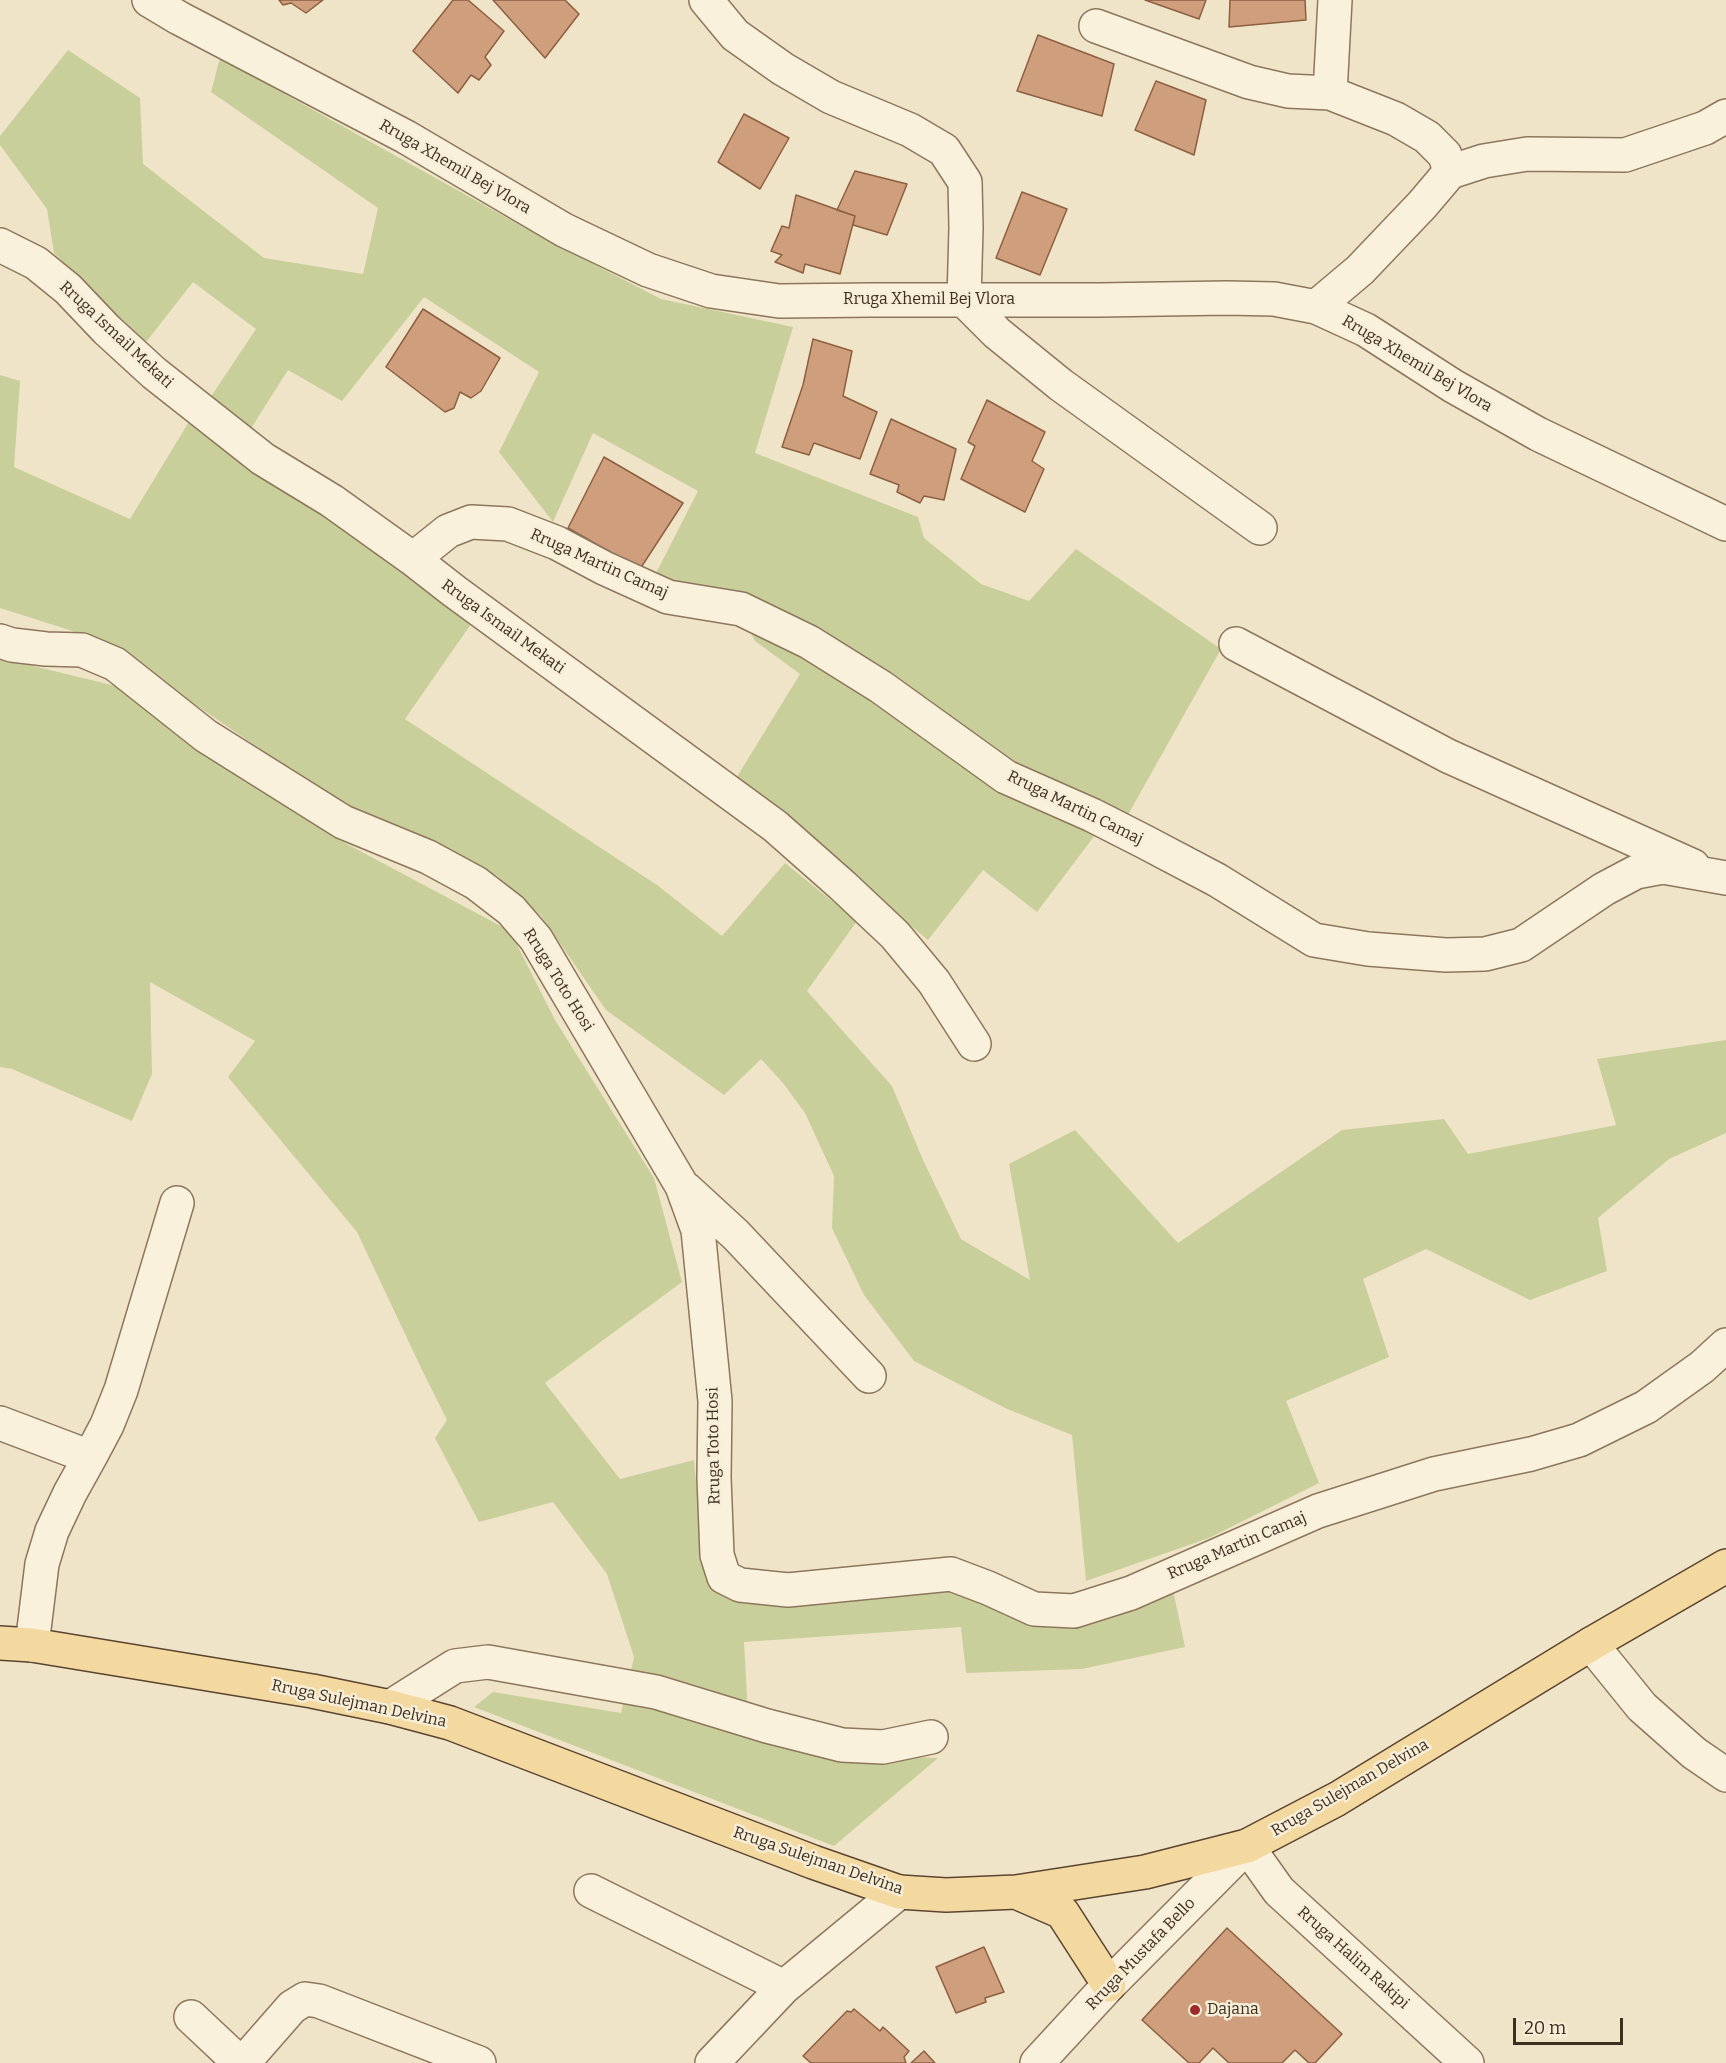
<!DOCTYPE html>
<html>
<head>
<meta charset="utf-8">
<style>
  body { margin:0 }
  #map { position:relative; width:1726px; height:2063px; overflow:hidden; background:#f0e4c8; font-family:Bitter,serif }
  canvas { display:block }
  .scale { position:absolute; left:1513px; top:2018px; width:110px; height:27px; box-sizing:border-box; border:3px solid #3d2e20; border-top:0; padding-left:8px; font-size:18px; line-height:21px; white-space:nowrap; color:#3d2e20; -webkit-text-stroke:4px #f7eed8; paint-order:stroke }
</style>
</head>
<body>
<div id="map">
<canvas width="1726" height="2063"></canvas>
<div class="scale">20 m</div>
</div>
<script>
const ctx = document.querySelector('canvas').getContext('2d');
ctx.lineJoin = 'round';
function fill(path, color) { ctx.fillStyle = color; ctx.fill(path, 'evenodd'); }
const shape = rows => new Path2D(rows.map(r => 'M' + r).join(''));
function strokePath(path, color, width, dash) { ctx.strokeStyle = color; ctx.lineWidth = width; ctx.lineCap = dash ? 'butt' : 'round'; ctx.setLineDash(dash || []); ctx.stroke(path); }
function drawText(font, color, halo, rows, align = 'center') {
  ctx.font = font + ' Bitter,serif'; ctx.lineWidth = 5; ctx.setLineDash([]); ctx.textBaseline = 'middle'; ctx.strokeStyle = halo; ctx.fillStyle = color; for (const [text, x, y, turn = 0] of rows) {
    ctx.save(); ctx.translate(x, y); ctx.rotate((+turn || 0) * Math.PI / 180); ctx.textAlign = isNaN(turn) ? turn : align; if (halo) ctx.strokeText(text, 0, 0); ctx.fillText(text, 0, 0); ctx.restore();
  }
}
fill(shape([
  [68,50,140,98,143,164,264,258,363,274,378,208,211,92,220,58,547,240,661,299,793,327,755,453,918,517,924,538,981,584,1029,601,1076,549,1221,649,1111,845,1095,835,1037,912,983,870,928,940,735,780,800,674,755,641,729,591,692,588,654,577,698,491,593,433,553,522,499,452,539,372,424,297,342,401,288,370,250,430,210,398,256,329,193,282,143,346,54,253,47,209,0,145,0,136],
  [0,375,20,381,14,467,130,519,190,420,385,556,471,624,405,719,657,885,722,936,785,863,857,921,807,991,892,1086,923,1160,961,1239,1030,1280,1009,1164,1075,1130,1178,1243,1342,1130,1444,1119,1468,1154,1616,1125,1597,1059,1726,1040,1726,1133,1669,1159,1598,1218,1607,1271,1530,1300,1426,1249,1363,1279,1389,1357,1286,1401,1319,1483,1209,1538,1086,1581,1072,1435,1005,1408,914,1361,864,1295,832,1228,834,1176,805,1113,783,1083,761,1059,724,1095,606,1010,541,916,496,875,354,813,124,656,88,636,0,608],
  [0,658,116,686,332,836,510,931,555,1020,654,1178,682,1282,545,1383,620,1479,694,1460,705,1577,765,1600,948,1589,1013,1616,1173,1590,1185,1647,1082,1669,966,1673,961,1627,744,1642,749,1735,857,1754,938,1758,834,1846,474,1707,493,1692,621,1713,634,1657,607,1574,553,1502,479,1522,435,1438,447,1420,422,1370,357,1232,228,1077,255,1041,150,982,152,1074,132,1121,12,1069,0,1067]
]), '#c9cf9b');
const building = shape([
  [279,0,323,0,306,13,291,3,283,5,279,0],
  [453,0,468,0,504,31,485,57,491,65,479,80,471,75,458,93,413,51,453,0],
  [493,0,565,0,579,14,545,58,493,0],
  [1145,0,1206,0,1199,19,1145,0],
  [1230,0,1305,0,1306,20,1229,27,1230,0],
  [1038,35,1114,64,1102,116,1017,91,1038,35],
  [1156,81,1206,100,1194,155,1135,130,1156,81],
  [744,114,789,138,760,189,718,162,744,114],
  [855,171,907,184,887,235,853,225,855,216,837,210,855,171],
  [1022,192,1067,209,1040,275,996,258,1022,192],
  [796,195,855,216,840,274,805,264,803,273,775,262,782,255,771,251,782,226,789,228,796,195],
  [423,309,500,358,481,391,471,398,460,392,454,408,445,412,386,367,423,309],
  [813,339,852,351,843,396,877,412,860,459,814,443,809,455,782,447,803,385,813,339],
  [987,400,1045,432,1032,461,1044,469,1025,512,961,479,975,446,968,442,987,400],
  [891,419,956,449,944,500,924,496,920,503,897,492,899,485,870,474,891,419],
  [604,457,683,503,640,569,568,528,604,457],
  [1227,1928,1342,2034,1315,2063,1309,2063,1295,2050,1282,2063,1229,2063,1213,2048,1199,2063,1189,2063,1142,2020,1227,1928],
  [984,1947,1004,1992,985,1998,986,2002,956,2013,936,1967,984,1947],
  [854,2009,880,2031,883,2027,909,2051,904,2057,906,2063,811,2063,803,2056,847,2011,851,2012,854,2009],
  [924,2051,935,2063,911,2063,924,2051]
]);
fill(building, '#cf9f7d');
strokePath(building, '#8d5f41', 1.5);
const minor = shape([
  [149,0,179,18,406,137,564,230,648,270,711,291,779,301,873,300,1099,300,1227,298,1274,299,1316,307,1366,330,1453,386,1538,434,1726,524],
  [706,0,735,35,783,69,831,97,910,130,944,150,965,182,966,228,964,300,997,333,1061,385,1260,528],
  [1096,26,1249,82,1288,91,1330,93,1396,119,1427,137,1445,155,1450,172],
  [1330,93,1335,0],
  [0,245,36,263,68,289,107,330,154,373,263,459,332,501,413,559,454,591,775,826,843,886,895,935,934,982,974,1044],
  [1316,307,1360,270,1422,205,1450,172,1484,161,1527,154,1625,155,1705,128,1726,116],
  [413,559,448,531,471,522,508,524,557,543,604,568,668,597,741,609,809,642,881,687,1006,777,1092,815,1145,842,1217,880,1314,940,1368,949,1446,955,1485,954,1521,945,1604,889,1636,872,1663,867,1726,878],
  [0,641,12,645,46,649,82,650,115,664,206,736,343,822,428,857,476,883,511,910,536,939,682,1186,698,1230,715,1401,714,1478,717,1555,724,1577,740,1585,788,1590,951,1574,988,1588,1034,1609,1074,1611,1131,1593,1318,1511,1434,1474,1531,1454,1579,1440,1646,1407,1702,1367,1726,1345],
  [1236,644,1448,756,1693,866],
  [686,1189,736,1235,869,1376],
  [0,1423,90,1457,70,1493,52,1531,42,1564,32,1645],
  [90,1457,107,1425,121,1390,177,1203],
  [1591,1644,1642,1707,1694,1753,1726,1775],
  [390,1707,455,1666,488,1662,656,1692,767,1726,842,1745,883,1747,931,1737],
  [591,1891,784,1987],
  [191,2017,240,2063],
  [243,2063,292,2007,305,1999,319,2001,479,2063],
  [712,2063,784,1987,899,1892],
  [1037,2063,1109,1985,1247,1846,1279,1891,1467,2063]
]);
const major = shape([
  [0,1643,32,1645,312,1691,390,1707,450,1723,813,1862,899,1892,946,1895,1016,1892,1145,1872,1247,1846,1337,1799,1591,1644,1726,1566],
  [1016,1892,1062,1912,1109,1985]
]);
strokePath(minor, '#8d765c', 36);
strokePath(major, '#5b4430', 36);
strokePath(minor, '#faf1dc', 33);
strokePath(major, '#f3d9a0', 33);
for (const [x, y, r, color] of [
  [1195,2010,6,"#9e2a2b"]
]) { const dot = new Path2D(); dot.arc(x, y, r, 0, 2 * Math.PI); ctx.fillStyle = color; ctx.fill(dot); strokePath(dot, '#f7eed8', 2); }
drawText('16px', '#3d2e20', '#f7eed8', [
  ["Rruga Xhemil Bej Vlora",455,167,30],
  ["Rruga Xhemil Bej Vlora",929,300],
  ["Rruga Ismail Mekati",116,335,43],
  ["Rruga Xhemil Bej Vlora",1417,364,31],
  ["Rruga Martin Camaj",599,564,24],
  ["Rruga Ismail Mekati",503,627,36],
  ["Rruga Martin Camaj",1075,808,26],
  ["Rruga Toto Hosi",558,980,58],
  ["Rruga Toto Hosi",714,1446,-91],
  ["Rruga Martin Camaj",1237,1546,-23],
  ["Rruga Sulejman Delvina",359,1704,12],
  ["Rruga Sulejman Delvina",1350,1788,-30],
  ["Rruga Sulejman Delvina",818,1861,19],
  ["Rruga Mustafa Bello",1141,1954,-46],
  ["Rruga Halim Rakipi",1353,1958,42]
]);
drawText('16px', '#3d2e20', '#f7eed8', [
  ["Dajana",1207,2010]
], 'left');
</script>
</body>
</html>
